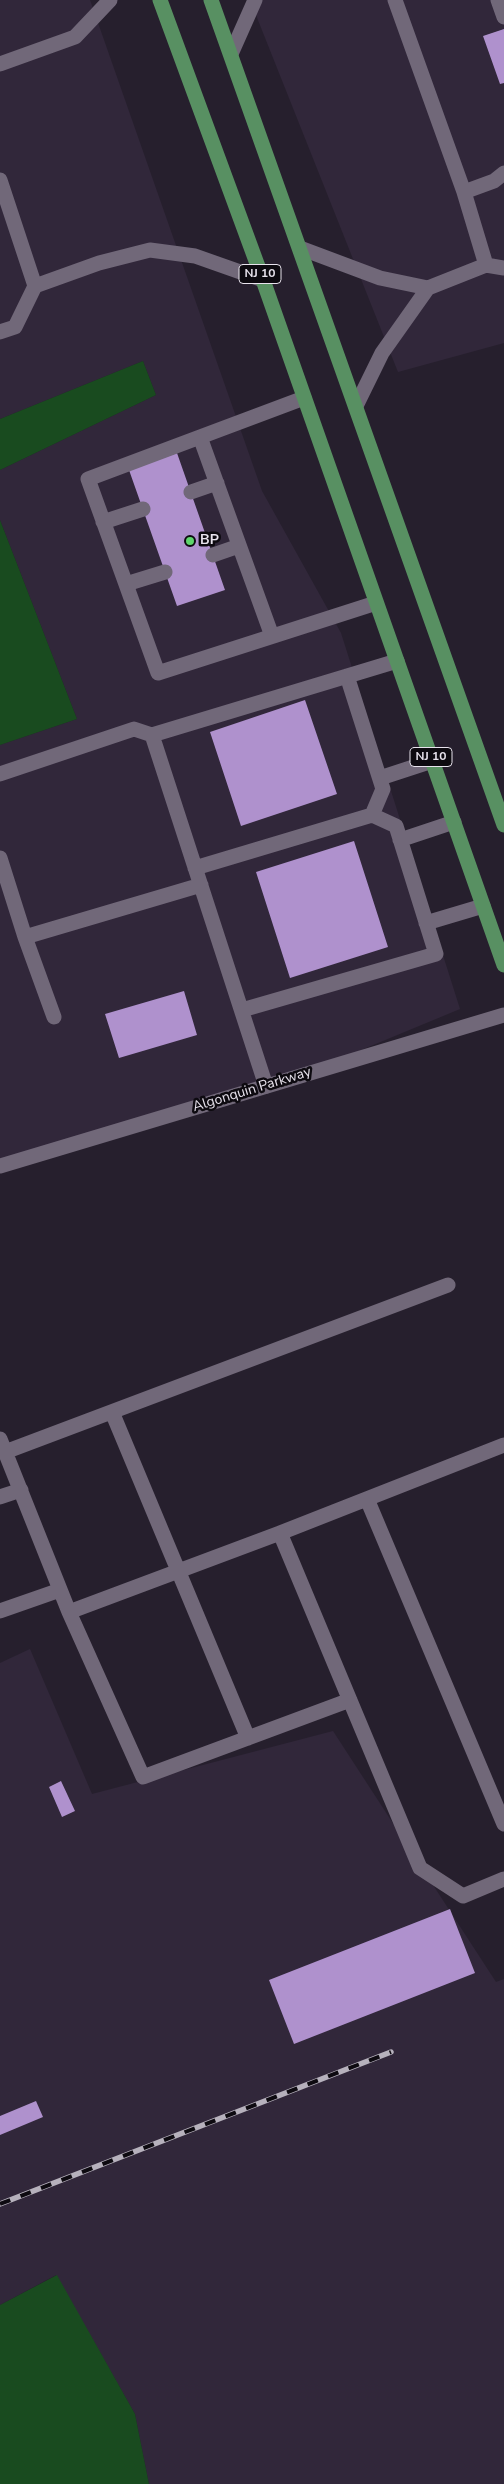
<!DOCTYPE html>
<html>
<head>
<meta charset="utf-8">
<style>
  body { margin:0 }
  canvas { display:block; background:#261f2d }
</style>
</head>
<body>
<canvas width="504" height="2484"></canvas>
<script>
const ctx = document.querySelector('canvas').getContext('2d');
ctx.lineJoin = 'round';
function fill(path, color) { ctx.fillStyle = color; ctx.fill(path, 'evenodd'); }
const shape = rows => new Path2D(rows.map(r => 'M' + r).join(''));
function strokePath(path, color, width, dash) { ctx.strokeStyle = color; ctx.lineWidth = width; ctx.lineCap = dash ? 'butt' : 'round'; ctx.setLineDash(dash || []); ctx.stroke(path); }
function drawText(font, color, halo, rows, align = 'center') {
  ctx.font = font + ' "Nunito Sans",sans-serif'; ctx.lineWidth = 5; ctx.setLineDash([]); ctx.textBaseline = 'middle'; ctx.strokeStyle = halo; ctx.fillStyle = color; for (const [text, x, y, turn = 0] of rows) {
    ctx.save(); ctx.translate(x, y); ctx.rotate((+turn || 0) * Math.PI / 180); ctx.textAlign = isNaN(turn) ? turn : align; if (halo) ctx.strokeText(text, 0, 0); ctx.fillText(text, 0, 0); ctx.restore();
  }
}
fill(shape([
  [0,0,90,0,262,491,341,633,460,1009,226,1106,0,1171,0,745,77,719,0,520,0,470,156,395,143,361,0,419],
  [250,0,504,0,504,343,398,372],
  [30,1649,92,1794,333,1731,496,1982,504,1979,504,2484,149,2484,135,2414,56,2275,0,2305,0,1663]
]), '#31273a');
fill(shape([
  [143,361,156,395,0,470,0,419],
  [0,520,77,719,0,745],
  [57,2275,135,2414,149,2484,0,2484,0,2305]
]), '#194b1f');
fill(shape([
  [504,29,504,83,500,84,483,36],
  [177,453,225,590,177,606,129,470],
  [305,700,337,794,241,826,210,732],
  [354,841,388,947,290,978,256,872],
  [184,991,197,1035,119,1058,105,1014],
  [61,1781,75,1811,62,1817,49,1787],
  [450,1909,475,1973,294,2044,269,1980],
  [36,2101,43,2117,0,2135,0,2116]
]), '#af91cd');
strokePath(shape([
  [498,0,504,17],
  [231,54,255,0],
  [0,64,75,37,110,0],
  [0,180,35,286],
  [464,192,494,181,504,173],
  [300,248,380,278,428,288],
  [486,265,504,268],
  [0,332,15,327,35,286,99,263,150,250,195,256,263,280],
  [304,398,88,479,158,673,376,603],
  [356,406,382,353,428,288,486,265,464,192,395,0],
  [200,437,272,636],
  [191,492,217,483],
  [103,522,143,509],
  [213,555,239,546],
  [126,584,165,572],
  [0,774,134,729,152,735],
  [380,778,432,761],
  [400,840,454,822],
  [0,858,25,937,201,885],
  [195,868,372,815],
  [426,923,483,906],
  [25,937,54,1017],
  [242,1010,436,954,396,826,372,815,383,789,347,676],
  [266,1086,152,735,397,661],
  [112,1412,248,1738],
  [0,1439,69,1612,280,1533],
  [504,1445,280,1533,420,1868,463,1896,504,1879],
  [5,1452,448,1285],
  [0,1497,21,1490],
  [367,1499,504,1824],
  [0,1611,60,1590],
  [69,1612,143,1777,350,1700]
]), '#716879', 15);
strokePath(shape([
  [0,1166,504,1015]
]), '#716879', 15);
strokePath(shape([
  [160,0,263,280,504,965],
  [211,0,504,825]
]), '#589062', 15);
const rail = shape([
  [0,2204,391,2052]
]);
strokePath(rail, '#b6b1bc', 5.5);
strokePath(rail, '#0d0a10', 4, [11]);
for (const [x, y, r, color] of [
  [190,541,5,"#5ed56c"]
]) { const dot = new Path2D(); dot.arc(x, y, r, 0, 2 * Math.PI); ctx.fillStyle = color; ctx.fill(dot); strokePath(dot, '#0d0a10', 2); }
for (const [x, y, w] of [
  [260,274,42],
  [431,757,42]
]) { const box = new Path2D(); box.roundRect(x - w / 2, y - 9.5, w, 19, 4); ctx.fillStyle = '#0d0a10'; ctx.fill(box); strokePath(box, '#e8e3ed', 1); }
drawText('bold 12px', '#e8e3ed', null, [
  ["NJ 10",260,274],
  ["NJ 10",431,757]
]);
drawText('bold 14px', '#e8e3ed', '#0d0a10', [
  ["BP",200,541]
], 'left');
drawText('14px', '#e8e3ed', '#0d0a10', [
  ["Algonquin Parkway",252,1090,-17]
]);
</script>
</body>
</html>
